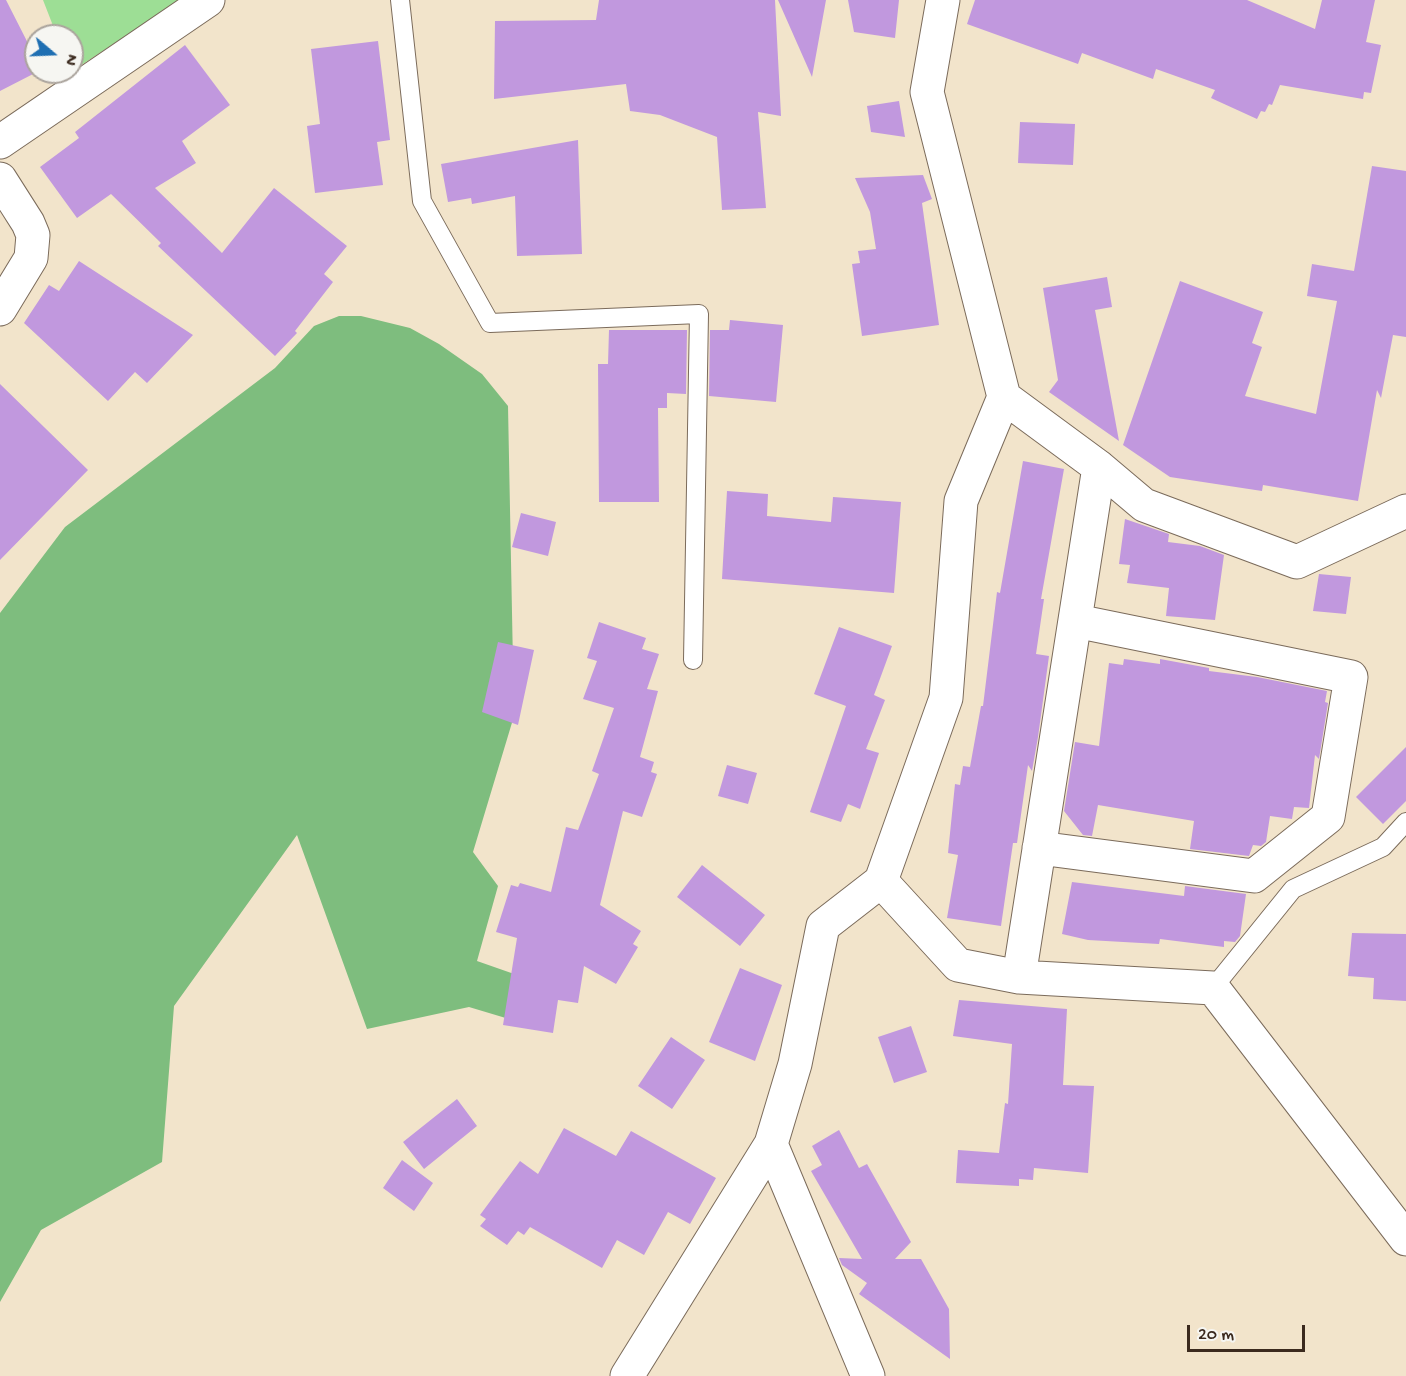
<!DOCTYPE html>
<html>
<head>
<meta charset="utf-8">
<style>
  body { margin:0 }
  #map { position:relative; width:1406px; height:1376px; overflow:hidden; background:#f2e4cb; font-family:"Gochi Hand",sans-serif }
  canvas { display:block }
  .north { position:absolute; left:24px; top:24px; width:60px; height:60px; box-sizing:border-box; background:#f6f6f2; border:2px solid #aba49d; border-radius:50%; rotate:109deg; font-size:16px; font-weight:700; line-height:24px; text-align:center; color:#3b2a1e }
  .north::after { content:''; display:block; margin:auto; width:21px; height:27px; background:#1f6fb2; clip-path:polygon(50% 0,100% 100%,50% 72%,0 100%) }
  .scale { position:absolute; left:1187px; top:1325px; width:118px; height:27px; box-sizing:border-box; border:3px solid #3b2a1e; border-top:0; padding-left:8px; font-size:18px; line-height:21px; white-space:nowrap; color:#3b2a1e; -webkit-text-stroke:4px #f6f6f2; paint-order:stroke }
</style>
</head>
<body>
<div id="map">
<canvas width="1406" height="1376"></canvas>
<div class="north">N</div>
<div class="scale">20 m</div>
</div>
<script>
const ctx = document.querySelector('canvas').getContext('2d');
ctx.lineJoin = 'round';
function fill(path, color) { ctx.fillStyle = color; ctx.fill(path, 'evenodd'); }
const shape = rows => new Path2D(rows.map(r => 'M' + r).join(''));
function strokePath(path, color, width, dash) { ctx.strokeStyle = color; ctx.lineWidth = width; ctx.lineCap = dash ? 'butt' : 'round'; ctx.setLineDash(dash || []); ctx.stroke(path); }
fill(shape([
  [43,0,181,0,72,71,72,36,57,36]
]), '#9dde95');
fill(shape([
  [339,316,361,316,410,328,439,344,482,374,508,406,514,716,473,852,498,886,477,961,557,989,519,1022,469,1007,367,1029,297,835,174,1006,162,1162,41,1230,0,1302,0,613,65,527,275,368,314,326]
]), '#7ebd7e');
fill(shape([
  [0,0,6,0,36,59,37,72,0,91],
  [599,0,775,0,781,116,758,112,766,208,722,210,717,137,660,115,630,111,626,84,494,99,495,21,596,20],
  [778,0,826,0,812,77],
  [848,0,899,0,895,38,854,32],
  [975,0,1247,0,1315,29,1322,0,1375,0,1366,42,1381,45,1371,93,1364,92,1363,99,1280,85,1272,105,1269,104,1265,112,1261,111,1257,119,1211,98,1215,90,1156,69,1153,79,1082,53,1078,64,967,24],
  [378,41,390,140,377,142,383,185,315,193,307,126,320,124,311,49],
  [185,45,230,105,182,141,196,163,155,188,222,253,274,188,347,246,324,274,333,282,295,331,297,333,275,356,158,246,161,243,111,194,77,218,40,167,79,138,75,132],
  [899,101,905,137,871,132,867,106],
  [1020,122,1075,124,1073,165,1018,163],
  [578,140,582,254,517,256,515,196,472,204,471,198,448,202,441,164],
  [1372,166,1406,171,1406,337,1393,335,1381,398,1377,390,1358,501,1263,485,1262,491,1170,477,1123,445,1180,281,1263,312,1252,343,1262,347,1245,396,1316,414,1337,301,1307,296,1312,264,1354,271],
  [923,175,932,199,922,203,939,325,862,336,852,264,860,263,858,251,876,249,870,212,855,178],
  [79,261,193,335,147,383,135,372,108,401,24,323,49,285,59,291],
  [1107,277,1112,307,1095,310,1119,441,1049,392,1058,380,1043,288],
  [730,320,783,325,776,402,709,396,710,330,729,330],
  [609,330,687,330,686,394,667,393,667,408,658,408,659,502,599,502,598,364,608,364],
  [0,384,88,470,0,560],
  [1023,461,1064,469,1041,599,1044,599,1036,654,1049,656,1038,737,1032,771,1028,765,1017,843,1013,843,1001,926,947,918,958,855,948,853,955,784,960,785,963,766,970,767,981,706,983,706,997,592,1000,593],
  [727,491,768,494,767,516,831,522,833,497,901,502,894,593,722,579],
  [521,513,556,522,548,556,512,547],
  [1125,519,1169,534,1168,542,1200,546,1224,555,1215,620,1166,616,1169,588,1127,583,1130,565,1119,564],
  [1319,574,1351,577,1346,614,1313,611],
  [599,622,646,638,642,649,659,654,647,689,658,691,640,757,654,762,651,772,657,774,642,817,623,811,600,905,641,931,633,944,638,947,616,984,584,966,578,1003,558,1000,553,1033,503,1025,517,938,496,932,511,885,518,887,520,883,551,892,566,827,578,830,599,774,592,771,614,708,583,699,597,661,587,658],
  [839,627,892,646,874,695,885,700,866,749,879,753,860,809,848,804,841,822,810,812,846,706,814,694],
  [498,642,534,650,518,725,482,712],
  [1124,659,1160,664,1160,659,1209,668,1209,671,1257,677,1327,691,1325,702,1328,703,1319,759,1315,755,1309,808,1294,807,1292,819,1270,816,1266,842,1261,846,1253,845,1249,856,1190,849,1194,821,1098,805,1092,836,1083,835,1064,811,1075,742,1099,746,1109,663,1123,665],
  [1406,747,1406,801,1383,824,1356,797],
  [727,765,757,773,748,804,718,796],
  [702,865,765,915,740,946,677,897],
  [1072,882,1184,896,1185,886,1246,894,1240,936,1235,942,1224,941,1224,947,1160,939,1159,944,1088,940,1062,934],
  [1352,933,1406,934,1406,1001,1373,999,1374,978,1348,976],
  [740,968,782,985,755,1061,709,1042],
  [959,1000,1067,1009,1063,1085,1094,1086,1088,1173,1034,1168,1033,1180,1019,1179,1019,1186,956,1183,958,1150,999,1153,1005,1103,1008,1104,1012,1044,953,1036],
  [911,1026,927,1072,894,1083,878,1037],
  [671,1037,705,1060,672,1109,638,1086],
  [457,1099,477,1126,424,1169,403,1142],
  [564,1128,616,1156,631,1131,716,1178,690,1224,668,1212,644,1255,617,1240,602,1268,530,1227,524,1235,518,1231,507,1245,480,1226,486,1219,480,1215,520,1161,538,1174],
  [839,1130,859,1168,867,1164,911,1242,895,1259,921,1259,949,1309,950,1359,859,1294,867,1283,842,1265,839,1258,862,1259,811,1171,822,1165,812,1146],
  [402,1160,433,1183,414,1211,383,1188]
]), '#c198de');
const service = shape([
  [400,0,422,201,490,323,699,314,693,660],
  [1213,988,1293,889,1383,847,1406,822]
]);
const minor = shape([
  [0,142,208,0],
  [0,179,28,223,33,235,31,258,0,309],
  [1004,397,1099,467,1144,505,1297,562,1406,511],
  [1039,848,1254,876,1328,817,1351,677,1076,621],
  [881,881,958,965,1019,977,1213,988,1406,1239],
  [1019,977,1099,467],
  [771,1144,868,1376],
  [627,1376,771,1144,795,1064,823,926,881,881,946,698,961,501,1004,397,927,92,943,0]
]);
strokePath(service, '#7b6b5b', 20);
strokePath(minor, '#7b6b5b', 35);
strokePath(service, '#fff', 18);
strokePath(minor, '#fff', 33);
</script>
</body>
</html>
